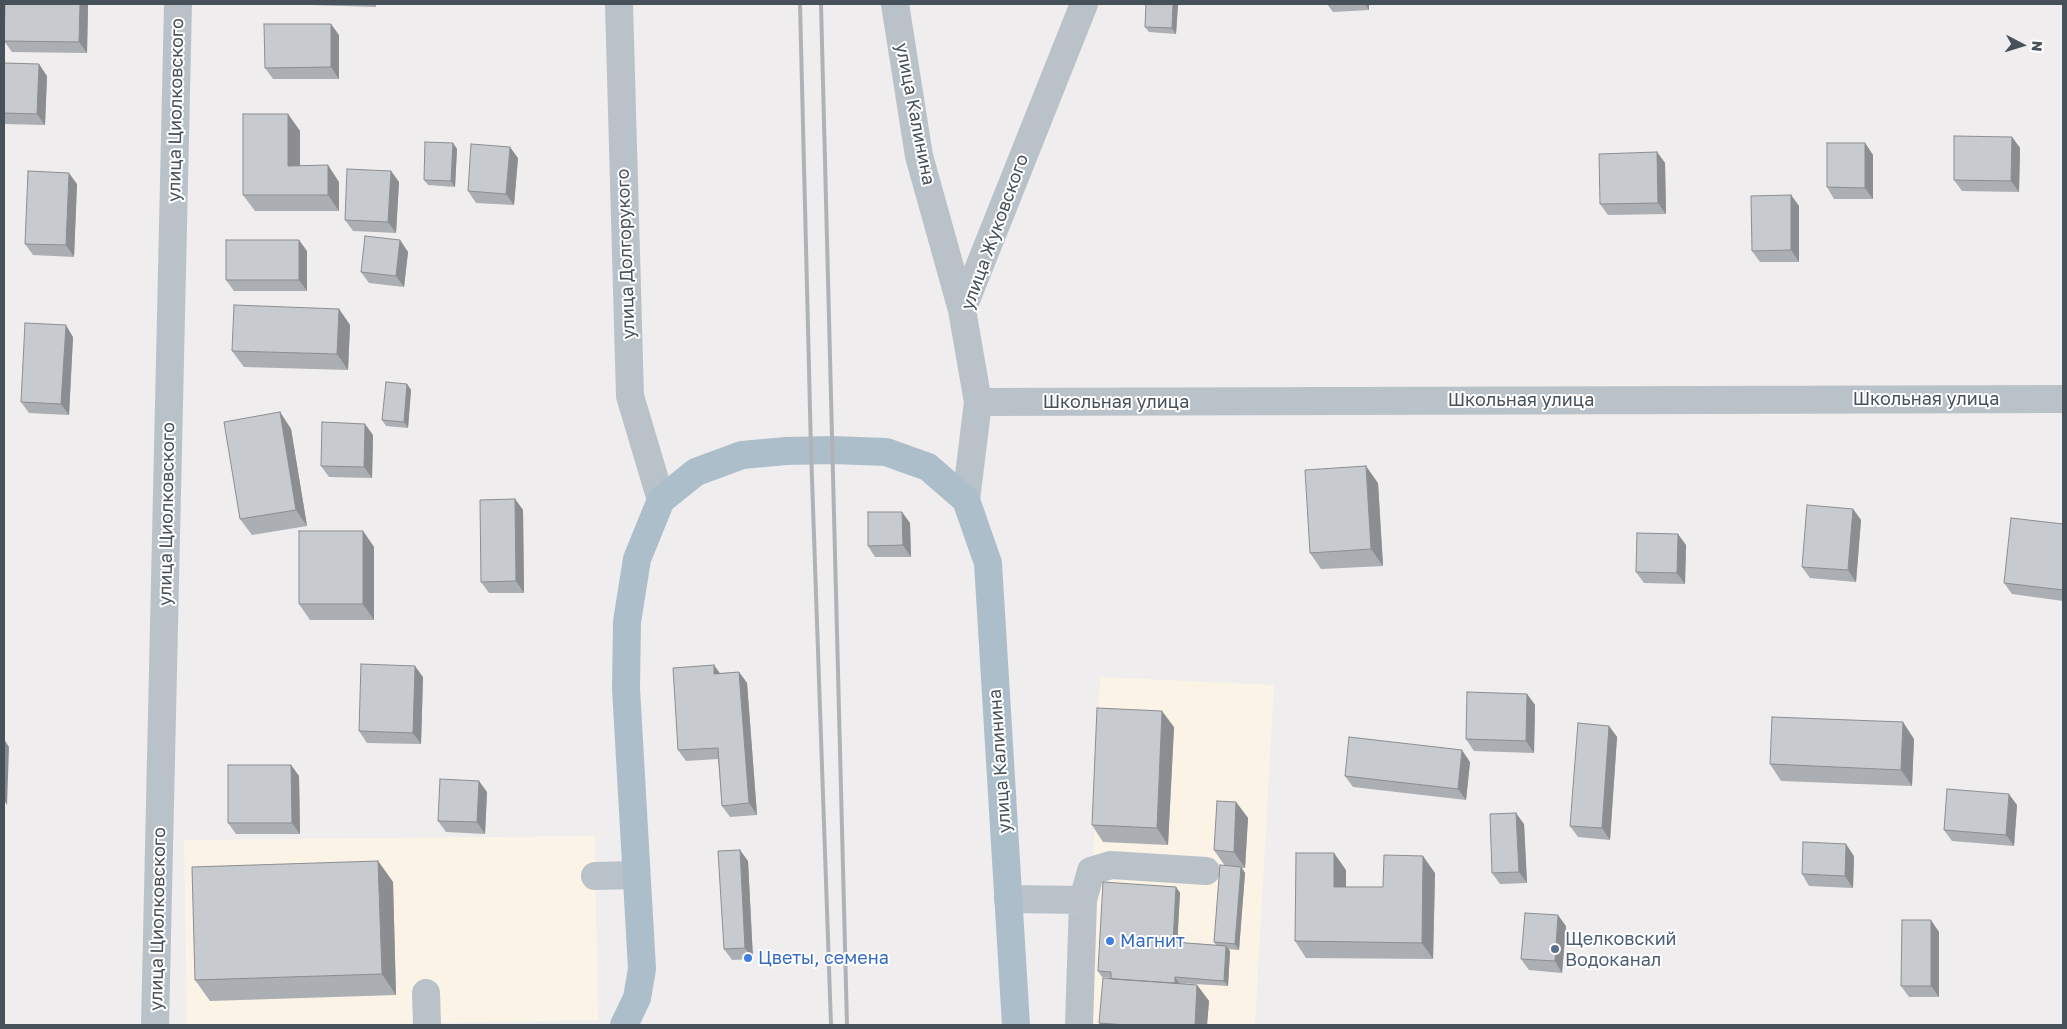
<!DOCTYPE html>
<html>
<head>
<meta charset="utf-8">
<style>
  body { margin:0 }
  #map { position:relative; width:2067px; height:1029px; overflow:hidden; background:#efeded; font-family:"Golos Text",sans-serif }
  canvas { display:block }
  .frame { position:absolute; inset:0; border:5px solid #465159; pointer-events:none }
  .north { position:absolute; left:1997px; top:20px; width:50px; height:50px; -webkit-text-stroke:4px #fff; paint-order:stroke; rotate:95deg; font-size:14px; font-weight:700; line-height:20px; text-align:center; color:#465159 }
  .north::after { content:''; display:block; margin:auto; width:18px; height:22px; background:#465159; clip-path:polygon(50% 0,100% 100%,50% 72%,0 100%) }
</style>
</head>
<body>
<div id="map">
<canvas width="2067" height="1029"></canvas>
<div class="frame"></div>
<div class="north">N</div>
</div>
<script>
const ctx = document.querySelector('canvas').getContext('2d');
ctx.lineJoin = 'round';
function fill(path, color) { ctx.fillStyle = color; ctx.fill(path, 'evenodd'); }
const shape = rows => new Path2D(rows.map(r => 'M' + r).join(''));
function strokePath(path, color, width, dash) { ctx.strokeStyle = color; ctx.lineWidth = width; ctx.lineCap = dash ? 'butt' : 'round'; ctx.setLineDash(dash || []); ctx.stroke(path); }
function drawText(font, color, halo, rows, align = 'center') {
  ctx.font = font + ' "Golos Text",sans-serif'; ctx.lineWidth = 4; ctx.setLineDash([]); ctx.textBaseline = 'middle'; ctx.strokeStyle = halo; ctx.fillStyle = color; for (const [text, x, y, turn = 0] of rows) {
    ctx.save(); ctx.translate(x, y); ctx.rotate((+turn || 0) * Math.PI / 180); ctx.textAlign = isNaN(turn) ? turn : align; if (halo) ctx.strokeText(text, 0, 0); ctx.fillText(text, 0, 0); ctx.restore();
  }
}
fill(shape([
  [1100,677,1274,685,1255,1025,1087,1025],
  [595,836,598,1020,327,1025,187,1025,184,840]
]), '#faf3e6');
strokePath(shape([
  [619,4,630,396,661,500],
  [895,4,919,156,962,310],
  [978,402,2063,399],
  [966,500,978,402,962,310,1084,4],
  [595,876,636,875],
  [1008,899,1083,900,1079,1025],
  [1083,900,1091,871,1111,865,1206,871],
  [426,993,427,1025],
  [155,1025,178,4]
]), '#b9c2c9', 28);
strokePath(shape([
  [624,1025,637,998,642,969,626,688,627,622,637,559,661,500,696,472,742,455,786,451,833,450,886,452,928,467,966,500,988,563,1016,1025]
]), '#adbecb', 28);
strokePath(shape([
  [800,4,811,450,831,1025],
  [821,4,847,1025]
]), '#afb3b7', 4);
fill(shape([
  [5,4,87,4,88,5,87,53,12,52,4,41],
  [279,4,376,4,376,7],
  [1146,4,1178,4,1176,34,1149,32,1145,27],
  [1327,4,1369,4,1369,10,1333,12],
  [339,35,339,79,273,79,265,68],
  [4,63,47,76,45,125,4,124],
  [288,114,300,131,300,166,339,182,339,211,255,211,243,195],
  [2012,137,2020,148,2019,192,1962,191,1954,180],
  [453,143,457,149,455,187,428,185,424,180],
  [1865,143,1873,155,1873,199,1834,199,1827,187],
  [1657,152,1665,163,1666,214,1608,215,1600,204],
  [518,158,514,205,476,203,468,191],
  [391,171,399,182,396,233,353,231,345,220],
  [77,184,74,257,33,255,25,244],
  [1791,195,1799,206,1799,262,1760,262,1752,251],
  [400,240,408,252,404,287,369,283,361,272],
  [307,251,307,291,234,291,226,280],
  [339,309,350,325,348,370,244,367,232,351],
  [73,337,69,415,29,413,21,402],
  [407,384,411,390,408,428,386,426,382,420],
  [280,412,291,429,307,526,252,535,240,519],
  [373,435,372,478,329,477,321,466],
  [1378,483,1383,566,1321,569,1310,553],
  [515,499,523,510,524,593,489,593,481,582],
  [1853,509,1861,520,1856,582,1810,578,1802,567],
  [910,523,911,557,875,557,868,546],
  [2063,524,2063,601,2012,594,2004,583],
  [363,531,374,547,374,620,310,620,299,604],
  [1686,545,1685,584,1644,583,1636,572],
  [739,672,747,683,757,815,730,817,722,806,718,759,686,761,678,750,720,673],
  [423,677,421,744,367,743,359,731],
  [1527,694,1535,705,1534,753,1474,751,1466,739],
  [1609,726,1617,737,1610,840,1578,837,1570,826],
  [1174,727,1168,845,1103,842,1092,825],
  [1914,739,1912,786,1781,781,1770,764],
  [1470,762,1466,800,1353,787,1345,776],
  [291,765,299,776,300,834,236,834,228,823],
  [487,792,485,834,446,832,438,821],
  [1236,802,1248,818,1245,868,1242,868,1245,873,1239,950,1228,949,1230,951,1228,986,1179,983,1197,985,1209,1001,1207,1025,1101,1025,1099,1023,1111,978,1102,977,1098,971,1176,887,1180,893,1177,942,1216,945,1214,942,1225,866,1214,850],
  [2017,805,2014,846,1952,841,1944,830],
  [1524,824,1527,883,1500,884,1492,873],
  [1854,856,1853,888,1809,886,1802,874],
  [378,861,393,882,396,995,210,1001,195,980],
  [748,861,753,959,732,960,724,949],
  [1346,870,1346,887,1383,887,1435,873,1433,959,1306,958,1295,941],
  [1566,926,1562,973,1529,970,1521,959],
  [1939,932,1939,997,1909,997,1901,986]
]), '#abaeb2');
fill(shape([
  [80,4,87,4,88,5,87,53,79,42],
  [1173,4,1178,4,1176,34,1172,28],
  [1365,4,1369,4,1369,10],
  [331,24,339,35,339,79,331,67],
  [39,64,47,76,45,125,37,114],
  [288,114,300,131,300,182,288,166],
  [2012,137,2020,148,2019,192,2011,181],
  [453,143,457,149,455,187,451,181],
  [1865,143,1873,155,1873,199,1865,188],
  [510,147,518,158,514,205,506,194],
  [1657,152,1665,163,1666,214,1658,203],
  [328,165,339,182,339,211,328,195],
  [391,171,399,182,396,233,388,222],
  [69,173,77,184,74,257,66,245],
  [1791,195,1799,206,1799,262,1791,250],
  [299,240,307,251,307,291,299,280],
  [400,240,408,252,404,287,396,276],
  [339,309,350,325,348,370,337,354],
  [66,325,73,337,69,415,61,404],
  [407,384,411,390,408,428,404,422],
  [280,412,291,429,307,526,296,510],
  [365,424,373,435,372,478,364,467],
  [1366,466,1378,483,1383,566,1371,549],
  [515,499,523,510,524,593,516,581],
  [1853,509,1861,520,1856,582,1848,570],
  [902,512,910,523,911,557,903,545],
  [363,531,374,547,374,620,363,604],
  [1678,534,1686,545,1685,584,1677,573],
  [714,665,722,676,714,674],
  [415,666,423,677,421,744,413,733],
  [739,672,747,683,757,815,749,803],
  [1527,694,1535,705,1534,753,1526,741],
  [1162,711,1174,727,1168,845,1157,828],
  [1903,722,1914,739,1912,786,1901,770],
  [1609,726,1617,737,1610,840,1602,828],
  [4,739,9,747,7,805,4,800],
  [1462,750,1470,762,1466,800,1458,789],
  [291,765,299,776,300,834,292,823],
  [479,781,487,792,485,834,477,822],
  [2009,794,2017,805,2014,846,2006,835],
  [1236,802,1248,818,1245,868,1234,852],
  [1516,813,1524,824,1527,883,1519,872],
  [1846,844,1854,856,1853,888,1845,876],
  [740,850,748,861,753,959,745,948],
  [1334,853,1346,870,1346,903,1334,887],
  [1423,856,1435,873,1433,959,1422,943],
  [378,861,393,882,396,995,382,974],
  [1241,867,1245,873,1239,950,1235,944],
  [1176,887,1180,893,1177,948,1173,942],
  [1558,915,1566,926,1562,973,1555,961],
  [1931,920,1939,932,1939,997,1931,986],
  [1226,946,1230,951,1228,986,1224,981],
  [1175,977,1179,983,1178,999,1174,994],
  [1197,985,1209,1001,1207,1025,1195,1025]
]), '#8b8d91');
const building = shape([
  [5,4,80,4,79,42,4,41,5,4],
  [1146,4,1173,4,1172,28,1145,27,1146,4],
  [264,24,331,24,331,67,265,68,264,24],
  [4,63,39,64,37,114,4,113,4,63],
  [243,114,288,114,288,166,328,165,328,195,243,195,243,114],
  [1954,136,2012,137,2011,181,1954,180,1954,136],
  [425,142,453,143,451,181,424,180,425,142],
  [1827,143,1865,143,1865,188,1827,187,1827,143],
  [471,144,510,147,506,194,468,191,471,144],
  [1657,152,1658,203,1600,204,1599,154,1657,152],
  [347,169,391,171,388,222,345,220,347,169],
  [28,171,69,173,66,245,25,244,28,171],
  [1791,195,1791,250,1752,251,1751,196,1791,195],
  [365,236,400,240,396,276,361,272,365,236],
  [226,240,299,240,299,280,226,280,226,240],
  [234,305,339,309,337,354,232,351,234,305],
  [25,323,66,325,61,404,21,402,25,323],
  [386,382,407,384,404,422,382,420,386,382],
  [280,412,296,510,240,519,224,422,280,412],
  [322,422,365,424,364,467,321,466,322,422],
  [1366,466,1371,549,1310,553,1305,470,1366,466],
  [515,499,516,581,481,582,480,500,515,499],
  [1807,505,1853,509,1848,570,1802,567,1807,505],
  [868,512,902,512,903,545,868,546,868,512],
  [2011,518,2063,524,2063,590,2004,583,2011,518],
  [299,531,363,531,363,604,299,604,299,531],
  [1637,533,1678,534,1677,573,1636,572,1637,533],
  [361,664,415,666,413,733,359,731,361,664],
  [714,665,714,674,739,672,749,803,722,806,718,748,678,750,673,668,714,665],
  [1467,692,1527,694,1526,741,1466,739,1467,692],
  [1097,708,1162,711,1157,828,1092,825,1097,708],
  [1772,717,1903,722,1901,770,1770,764,1772,717],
  [1578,723,1609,726,1602,828,1570,826,1578,723],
  [1349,737,1462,750,1458,789,1345,776,1349,737],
  [228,765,291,765,292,823,228,823,228,765],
  [440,779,479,781,477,822,438,821,440,779],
  [1947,789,2009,794,2006,835,1944,830,1947,789],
  [1217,801,1236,802,1234,852,1214,850,1217,801],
  [1516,813,1519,872,1492,873,1490,814,1516,813],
  [1803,842,1846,844,1845,876,1802,874,1803,842],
  [740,850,745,948,724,949,718,851,740,850],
  [1296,853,1334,853,1334,887,1383,887,1384,855,1423,856,1422,943,1295,941,1296,853],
  [378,861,382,974,195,980,192,867,378,861],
  [1220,865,1241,867,1235,944,1214,942,1220,865],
  [1103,882,1176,887,1173,942,1226,946,1224,981,1175,977,1175,983,1111,979,1111,972,1098,971,1103,882],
  [1525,913,1558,915,1555,961,1521,959,1525,913],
  [1902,920,1931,920,1931,986,1901,986,1902,920],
  [1103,978,1197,985,1195,1025,1126,1025,1099,1023,1103,978]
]);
fill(building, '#c7cacf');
strokePath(building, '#8b8d91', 1);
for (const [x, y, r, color] of [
  [1110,941,5,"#3f7fe0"],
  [1555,949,5,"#5c6f8a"],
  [748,958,5,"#3f7fe0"]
]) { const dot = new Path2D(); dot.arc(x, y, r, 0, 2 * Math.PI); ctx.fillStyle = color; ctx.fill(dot); strokePath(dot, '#fff', 2); }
drawText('18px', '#465159', '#fff', [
  ["улица Циолковского",176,110,-89],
  ["улица Калинина",915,114,79],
  ["улица Жуковского",995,232,-70],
  ["улица Долгорукого",626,254,-92],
  ["Школьная улица",1926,399],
  ["Школьная улица",1521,400],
  ["Школьная улица",1116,402],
  ["улица Циолковского",167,514,-89],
  ["улица Калинина",1000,761,-94],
  ["улица Циолковского",158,919,-89]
]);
drawText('18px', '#4e5e75', '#fff', [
  ["Щелковский",1565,939],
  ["Водоканал",1565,960]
], 'left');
drawText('18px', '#366cbe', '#fff', [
  ["Магнит",1120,941],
  ["Цветы, семена",758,958]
], 'left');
</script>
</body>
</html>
